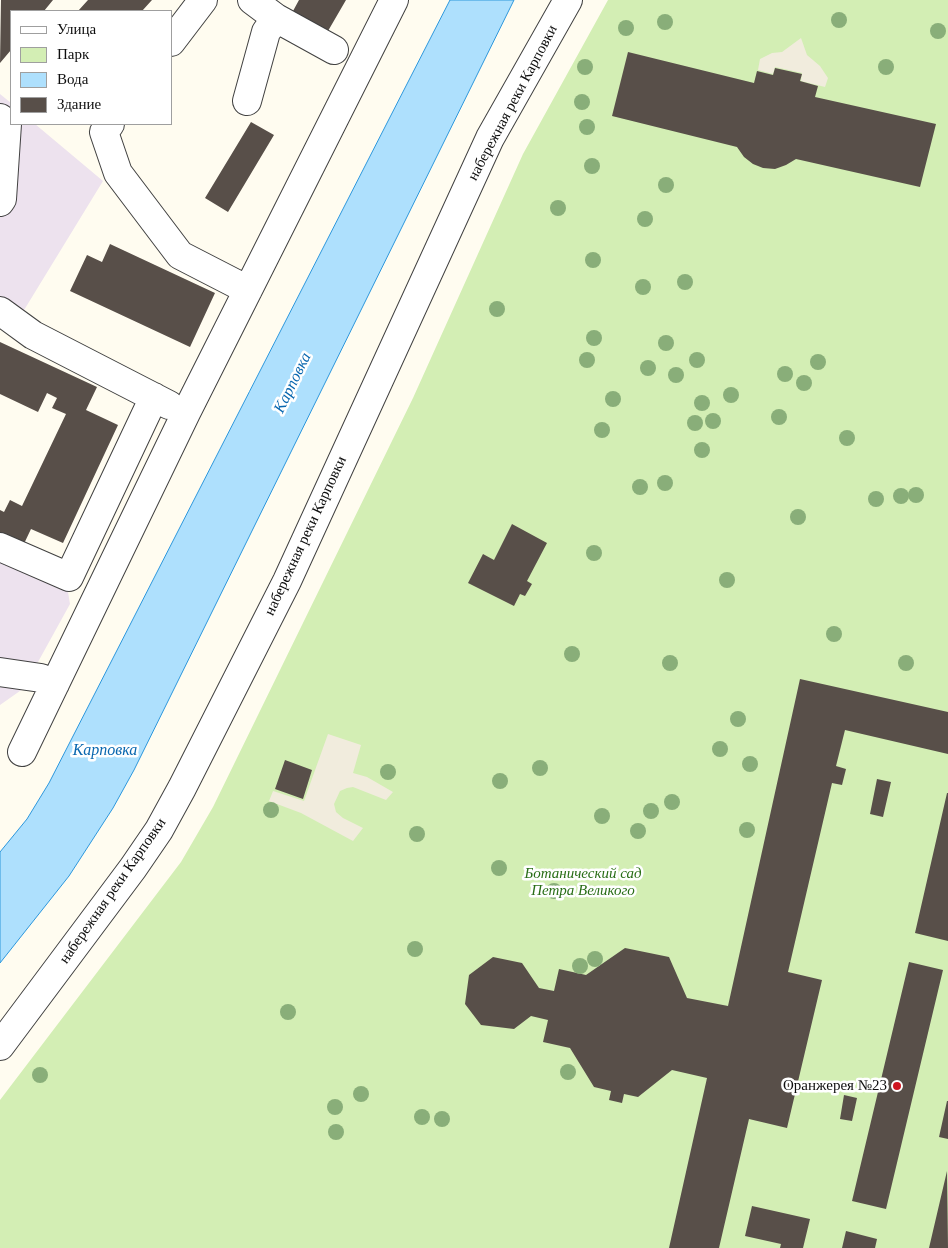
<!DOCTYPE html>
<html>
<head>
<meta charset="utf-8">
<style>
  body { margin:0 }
  #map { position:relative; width:948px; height:1248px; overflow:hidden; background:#fffcf0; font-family:Georgia,serif }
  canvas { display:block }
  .legend { position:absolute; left:10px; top:10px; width:162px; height:115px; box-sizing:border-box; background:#fff; border:1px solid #9f9f9f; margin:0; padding:6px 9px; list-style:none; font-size:15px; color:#0e0e0e }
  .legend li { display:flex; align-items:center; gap:10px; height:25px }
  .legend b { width:25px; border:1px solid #9f9f9f }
</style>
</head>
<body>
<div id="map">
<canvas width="948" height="1248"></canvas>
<ul class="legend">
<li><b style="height:6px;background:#fff"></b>Улица</li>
<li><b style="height:14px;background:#d3eeb4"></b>Парк</li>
<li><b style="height:14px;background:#aee0fd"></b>Вода</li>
<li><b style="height:14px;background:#584f49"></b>Здание</li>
</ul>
</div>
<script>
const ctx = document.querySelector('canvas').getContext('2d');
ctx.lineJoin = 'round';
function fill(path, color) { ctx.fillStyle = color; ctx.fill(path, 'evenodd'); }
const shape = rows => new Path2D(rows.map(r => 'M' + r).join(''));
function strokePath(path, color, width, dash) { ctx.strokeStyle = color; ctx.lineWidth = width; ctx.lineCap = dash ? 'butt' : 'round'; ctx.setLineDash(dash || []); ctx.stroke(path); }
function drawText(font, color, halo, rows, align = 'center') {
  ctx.font = font + ' Georgia,serif'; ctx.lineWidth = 5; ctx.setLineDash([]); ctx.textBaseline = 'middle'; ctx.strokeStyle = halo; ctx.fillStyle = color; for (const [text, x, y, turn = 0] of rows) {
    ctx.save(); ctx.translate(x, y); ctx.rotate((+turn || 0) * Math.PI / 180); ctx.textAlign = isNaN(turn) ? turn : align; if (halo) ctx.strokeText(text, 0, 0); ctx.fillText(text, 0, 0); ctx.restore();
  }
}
fill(shape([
  [0,94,11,103,11,124,35,124,103,181,10,333,0,329],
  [0,562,68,592,70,604,38,662,28,666,27,686,0,705]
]), '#ede2ee');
fill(shape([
  [608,0,948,0,948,1248,0,1248,0,1100,181,862,213,807,413,398,523,154]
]), '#d3eeb4');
fill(shape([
  [801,38,807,55,820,66,828,78,825,87,801,81,802,73,775,67,773,74,758,70,760,59,772,53,782,52],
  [328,734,361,745,353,773,367,777,393,792,386,800,353,787,347,788,340,791,334,804,336,812,343,818,363,828,353,841,301,813,269,801,273,791,304,801]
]), '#f1ecdd');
const water = shape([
  [450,0,514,0,134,770,113,808,69,876,0,963,0,852,27,819,49,783,450,0]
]);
fill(water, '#aee0fd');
strokePath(water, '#2d97dc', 1);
fill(shape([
  [1,0,53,0,44,11,11,11,11,50,0,63],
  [88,0,152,0,142,11,78,11],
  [299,0,346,0,328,31,293,11],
  [628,52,754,83,757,71,773,75,775,68,802,74,800,81,818,86,815,97,936,124,920,187,796,159,786,165,775,169,763,168,753,164,744,157,737,147,612,116],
  [251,122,274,135,228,212,205,198],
  [110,244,215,293,190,347,70,291,87,255,102,262],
  [0,342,97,387,86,410,118,425,63,543,31,529,21,550,0,540,0,510,4,512,10,500,22,506,66,414,52,408,57,398,47,393,38,412,0,394],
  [512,524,547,543,527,581,532,584,525,596,520,594,514,606,468,583,483,554,494,560],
  [800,679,948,712,948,754,845,730,836,766,846,769,842,785,832,783,788,972,822,980,787,1128,749,1119,719,1248,669,1248,707,1078,672,1070,638,1097,624,1094,622,1103,609,1100,611,1091,594,1087,570,1048,543,1042,548,1020,531,1016,514,1029,481,1025,465,1004,469,975,493,957,522,963,539,988,554,991,559,969,586,975,625,948,669,957,687,998,728,1006],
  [285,760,312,770,303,799,275,789],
  [877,779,891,782,883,817,870,814],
  [947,793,948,793,948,941,915,933],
  [909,962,943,970,886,1209,852,1201],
  [844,1095,857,1098,852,1121,840,1119],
  [947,1101,948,1101,948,1139,939,1137],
  [947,1171,948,1248,929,1248],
  [752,1206,810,1219,803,1248,780,1248,781,1244,745,1236],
  [846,1231,877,1239,875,1248,842,1248]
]), '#584f49');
const minor = shape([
  [252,0,276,18,334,50],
  [171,42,203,0],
  [247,101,266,32,276,18],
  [0,118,7,124,2,199,0,202],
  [110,124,104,132,118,173,180,255,248,290],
  [0,311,33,335,169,405],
  [0,547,69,577,154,397],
  [0,672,41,678,55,684],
  [22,752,186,413,394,0],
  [0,1046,133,868,159,830,182,788,287,581,490,138,568,0]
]);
strokePath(minor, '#414141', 30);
strokePath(minor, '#fff', 28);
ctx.fillStyle = '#89ae79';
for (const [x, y] of [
  [839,20],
  [665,22],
  [626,28],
  [938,31],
  [585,67],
  [886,67],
  [582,102],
  [587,127],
  [592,166],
  [666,185],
  [558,208],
  [645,219],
  [593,260],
  [685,282],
  [643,287],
  [497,309],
  [594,338],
  [666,343],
  [587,360],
  [697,360],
  [818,362],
  [648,368],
  [785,374],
  [676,375],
  [804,383],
  [731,395],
  [613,399],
  [702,403],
  [779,417],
  [713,421],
  [695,423],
  [602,430],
  [847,438],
  [702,450],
  [665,483],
  [640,487],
  [916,495],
  [901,496],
  [876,499],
  [798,517],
  [594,553],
  [727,580],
  [834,634],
  [572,654],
  [670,663],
  [906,663],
  [738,719],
  [720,749],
  [750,764],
  [540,768],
  [388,772],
  [500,781],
  [672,802],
  [271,810],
  [651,811],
  [602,816],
  [747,830],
  [638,831],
  [417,834],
  [499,868],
  [554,891],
  [415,949],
  [595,959],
  [580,966],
  [288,1012],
  [568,1072],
  [40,1075],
  [361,1094],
  [335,1107],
  [422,1117],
  [442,1119],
  [336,1132]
]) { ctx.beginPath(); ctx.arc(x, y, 8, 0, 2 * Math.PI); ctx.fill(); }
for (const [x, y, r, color] of [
  [897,1086,5,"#cf1620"]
]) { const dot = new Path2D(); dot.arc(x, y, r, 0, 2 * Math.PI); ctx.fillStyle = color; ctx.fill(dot); strokePath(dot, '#fff', 2); }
drawText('15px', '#0e0e0e', '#fff', [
  ["набережная реки Карповки",513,103,-62],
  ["набережная реки Карповки",306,536,-65],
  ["набережная реки Карповки",113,891,-55]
]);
drawText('italic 15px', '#296e17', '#fff', [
  ["Ботанический сад",583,874],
  ["Петра Великого",583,891]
]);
drawText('15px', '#0e0e0e', '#fff', [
  ["Оранжерея №23",887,1086]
], 'right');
drawText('italic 16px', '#0967af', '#fff', [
  ["Карповка",293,383,-64],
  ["Карповка",105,751]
]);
</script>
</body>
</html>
